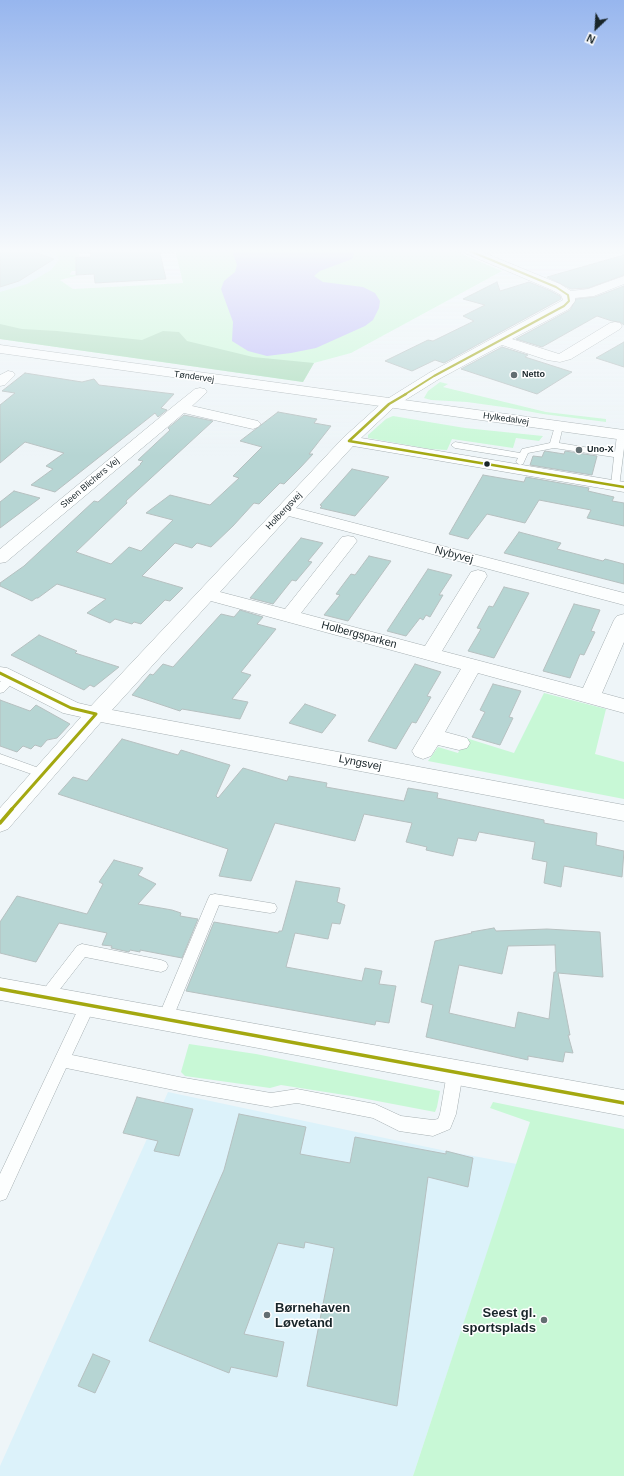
<!DOCTYPE html>
<html>
<head>
<meta charset="utf-8">
<style>
  body { margin:0 }
  #map { position:relative; width:624px; height:1476px; overflow:hidden; background:#eef5f8; font-family:Helvetica,sans-serif }
  canvas { display:block }
  .north { position:absolute; left:576px; top:8px; width:40px; height:40px; -webkit-text-stroke:3px #fff; paint-order:stroke; rotate:205deg; font-size:11px; font-weight:700; line-height:16px; text-align:center; color:#182529 }
  .north::after { content:''; display:block; margin:auto; width:14px; height:18px; background:#182529; clip-path:polygon(50% 0,100% 100%,50% 72%,0 100%) }
</style>
</head>
<body>
<div id="map">
<canvas width="624" height="1476"></canvas>
<div class="north">N</div>
</div>
<script>
const ctx = document.querySelector('canvas').getContext('2d');
ctx.lineJoin = 'round';
function fill(path, color) { ctx.fillStyle = color; ctx.fill(path, 'evenodd'); }
const shape = rows => new Path2D(rows.map(r => 'M' + r).join(''));
function strokePath(path, color, width, dash) { ctx.strokeStyle = color; ctx.lineWidth = width; ctx.lineCap = dash ? 'butt' : 'round'; ctx.setLineDash(dash || []); ctx.stroke(path); }
function drawText(font, color, halo, rows, align = 'center') {
  ctx.font = font + ' Helvetica,sans-serif'; ctx.lineWidth = 3; ctx.setLineDash([]); ctx.textBaseline = 'middle'; ctx.strokeStyle = halo; ctx.fillStyle = color; for (const [text, x, y, turn = 0] of rows) {
    ctx.save(); ctx.translate(x, y); ctx.rotate((+turn || 0) * Math.PI / 180); ctx.textAlign = isNaN(turn) ? turn : align; if (halo) ctx.strokeText(text, 0, 0); ctx.fillText(text, 0, 0); ctx.restore();
  }
}
fill(shape([
  [0,249,53,249,62,259,53,271,0,305],
  [168,1092,446,1151,517,1164,413,1476,0,1476,0,1466]
]), '#dcf2fa');
fill(shape([
  [53,249,79,249,79,256,76,257,76,271,72,271,70,274,71,275,76,275,76,276,60,280,73,289,183,283,175,249,450,249,502,271,351,353,314,363,303,382,0,339,0,292,27,284,51,270,59,260,58,257],
  [440,382,448,384,443,387,546,412,606,419,606,422,543,414,510,408,467,402,431,400,424,398,428,391],
  [393,416,465,428,543,436,539,441,516,438,513,448,452,439,447,450,430,449,368,438,368,435,386,419],
  [544,693,606,709,595,754,624,762,624,799,428,761,438,747,458,753,466,738,514,753],
  [189,1044,256,1054,440,1091,437,1107,435,1112,351,1096,281,1085,270,1088,185,1076,181,1072],
  [493,1102,624,1129,624,1476,413,1476,530,1122,490,1108]
]), '#c8f8d6');
fill(shape([
  [0,324,22,329,57,331,142,340,163,331,179,332,187,341,253,357,314,363,303,382,0,339]
]), '#aadcba');
fill(shape([
  [234,249,352,249,354,255,352,259,320,271,314,276,323,282,363,287,375,293,380,301,379,308,373,320,365,326,316,348,291,353,267,356,248,351,232,341,233,322,221,289,224,281,235,272,237,265,233,254]
]), '#bdbaf8');
const building = shape([
  [90,249,159,249,166,279,95,283,94,274,76,275,76,257,91,257,90,249],
  [17,251,37,253,54,259,19,281,0,287,0,253,17,251],
  [624,255,624,275,588,288,571,289,547,277,624,255],
  [497,282,500,291,529,282,551,291,560,296,561,299,444,363,435,360,412,371,385,361,428,340,433,341,474,321,463,316,485,305,463,299,497,282],
  [624,286,624,325,620,322,612,321,597,316,542,347,516,339,570,310,576,299,595,297,624,286],
  [624,342,624,367,596,358,624,342],
  [502,347,528,355,525,357,572,372,537,394,461,369,502,347],
  [25,373,82,382,94,379,99,385,174,394,161,408,167,410,158,417,155,413,55,492,31,485,53,469,46,466,64,453,25,442,0,463,0,405,15,393,2,391,25,373],
  [278,412,317,419,314,423,331,426,309,454,313,454,300,468,284,484,280,483,259,504,254,503,233,526,211,547,197,543,192,548,175,543,142,576,183,588,170,601,165,600,141,624,134,622,132,624,115,619,110,623,87,613,106,599,57,584,38,598,36,598,32,601,0,586,0,583,24,566,94,501,98,502,141,464,140,464,143,461,138,460,170,430,168,428,184,415,213,421,126,501,127,503,76,552,111,564,129,547,141,551,173,520,146,513,170,495,210,505,239,478,233,476,262,447,240,441,278,412],
  [545,451,564,454,565,451,597,456,592,475,530,465,533,456,542,457,544,452,545,451],
  [352,469,389,477,355,516,320,508,322,506,320,505,352,469],
  [483,475,524,482,526,477,589,488,588,491,614,497,612,501,624,503,624,526,587,518,591,510,539,500,525,523,487,514,468,539,449,534,483,475],
  [14,491,40,498,0,528,0,502,14,491],
  [519,532,561,543,557,549,603,561,605,559,624,564,624,584,504,553,519,532],
  [301,538,323,543,308,561,312,562,296,581,292,580,273,604,250,598,301,538],
  [369,556,391,561,348,621,324,615,340,595,336,594,351,574,355,575,369,556],
  [428,569,452,575,439,595,443,595,430,617,426,615,423,620,420,618,406,636,387,631,428,569],
  [504,587,529,593,494,658,468,651,481,629,477,628,489,606,493,607,504,587],
  [574,604,600,610,591,631,595,632,584,655,580,654,570,678,543,671,574,604],
  [240,610,263,617,257,624,276,629,241,672,251,675,232,699,248,702,240,719,182,709,180,711,132,695,150,674,153,675,163,664,173,667,221,614,234,617,240,610],
  [39,635,77,651,75,653,119,667,94,687,90,685,84,690,11,655,39,635],
  [415,664,441,672,427,696,431,697,416,723,412,722,396,749,368,741,415,664],
  [493,684,521,691,509,717,513,718,500,745,472,737,485,712,480,710,493,684],
  [0,700,30,711,36,705,70,724,57,738,47,740,41,747,35,745,31,749,23,746,17,752,0,746,0,700],
  [305,704,336,715,322,733,289,723,305,704],
  [122,739,178,755,181,750,230,765,216,796,218,798,243,768,287,781,289,776,327,783,326,787,404,801,408,788,438,793,437,798,544,820,544,823,597,833,596,845,624,851,622,877,564,866,561,887,544,883,547,862,532,859,535,842,479,832,476,841,458,838,453,856,426,850,427,847,406,842,412,823,364,814,355,841,275,823,251,881,219,876,228,849,58,794,73,777,87,781,122,739],
  [114,860,143,868,138,875,156,884,138,904,172,910,181,913,180,916,198,919,182,958,140,950,140,952,130,950,129,952,111,948,112,946,102,945,107,933,59,923,36,962,0,953,0,922,17,896,87,914,103,884,99,882,114,860],
  [296,881,340,888,337,902,345,905,340,924,332,923,328,939,295,933,286,967,362,981,365,968,382,971,379,984,396,986,389,1023,376,1021,375,1025,186,991,214,922,278,933,279,931,282,931,296,881],
  [494,928,496,931,547,929,600,932,603,977,558,973,570,1035,568,1035,573,1053,565,1052,563,1062,528,1056,528,1060,426,1037,433,1005,421,1002,435,941,472,933,471,932,494,928],
  [555,945,556,972,554,972,549,1019,518,1012,515,1028,449,1013,459,965,502,974,508,946,555,945],
  [137,1097,193,1109,179,1156,154,1151,158,1141,123,1133,137,1097],
  [239,1114,306,1127,300,1154,350,1163,355,1137,446,1154,446,1151,473,1158,468,1187,428,1177,397,1406,307,1386,334,1248,305,1242,304,1248,278,1243,244,1334,284,1342,277,1377,231,1367,229,1373,149,1341,224,1170,239,1114],
  [93,1354,110,1361,95,1393,78,1386,93,1354]
]);
fill(building, '#b6d5d3');
strokePath(building, '#b6c0c0', 1);
const service = shape([
  [559,423,563,426,559,443,615,452,617,435,618,433,624,433,624,448,619,487,616,488,611,485,614,457,554,448,528,453,523,464,520,465,516,462,518,458,455,448,451,445,455,442,520,453,522,449,550,443,555,426,559,423],
  [11,674,15,675,17,678,4,692,0,693,0,682,7,675,11,674],
  [0,754,47,771,49,774,47,777,43,778,0,763,0,754],
  [215,894,270,903,275,904,277,908,275,912,270,913,219,905,170,1025,165,1027,160,1025,157,1020,208,899,210,895,215,894],
  [82,944,161,960,166,962,168,966,166,970,161,972,85,957,50,1002,45,1004,40,1002,37,998,40,994,77,946,82,944],
  [87,1000,92,1001,95,1006,72,1055,179,1077,271,1093,297,1089,375,1104,401,1116,433,1120,438,1119,440,1114,447,1073,449,1068,455,1066,461,1068,463,1073,456,1114,450,1129,433,1136,399,1131,373,1118,297,1103,271,1107,179,1091,66,1068,6,1199,0,1201,0,1174,82,1001,87,1000]
]);
const minor = shape([
  [459,249,475,249,560,284,571,291,588,289,624,276,624,284,594,296,575,298,575,301,569,309,512,339,559,354,610,323,615,322,620,323,622,326,620,329,571,359,560,362,547,360,502,345,439,379,394,407,361,438,624,482,624,492,353,446,296,508,624,593,624,605,289,516,220,592,285,609,342,537,348,536,354,537,357,541,354,545,301,613,425,646,471,572,478,570,485,572,487,576,442,651,583,688,614,620,617,616,624,614,624,642,602,693,624,699,624,713,478,673,445,732,467,738,470,743,467,748,459,750,438,745,431,756,423,759,415,756,412,751,461,669,211,601,112,710,624,805,624,821,101,722,8,829,0,832,0,808,81,717,63,713,0,681,0,667,7,668,78,703,91,706,343,438,384,401,429,373,563,300,561,295,552,290,460,251,459,249],
  [8,371,13,372,15,375,5,385,0,386,0,375,8,371],
  [200,388,205,389,207,392,192,406,258,421,261,424,258,427,253,429,184,413,6,562,0,563,0,549,175,405,195,389,200,388],
  [0,978,624,1090,624,1116,0,1000,0,978]
]);
const tertiary = shape([
  [0,345,624,430,624,440,0,353,0,345]
]);
strokePath(service, '#a6afb2', 1);
strokePath(minor, '#a6afb2', 1);
strokePath(tertiary, '#a6afb2', 1);
fill(service, '#fcfefe');
fill(minor, '#fcfefe');
fill(tertiary, '#fcfefe');
strokePath(shape([
  [404,395,434,376,564,306,569,301,568,295,556,287,465,249]
]), '#a3a810', 2);
strokePath(shape([
  [349,441,389,404,406,394],
  [349,441,624,487]
]), '#a3a810', 2.5);
strokePath(shape([
  [0,673,71,708,96,714,11,810]
]), '#a3a810', 3);
strokePath(shape([
  [0,823,12,809],
  [0,989,624,1103]
]), '#a3a810', 3.5);
const sky = ctx.createLinearGradient(0, 0, 0, 456);
sky.addColorStop(0, '#97b6ee');
sky.addColorStop(0.55, '#f7fafc');
sky.addColorStop(1, '#f7fafc00');
ctx.fillStyle = sky;
ctx.fillRect(0, 0, 624, 456);
for (const [x, y, r, color] of [
  [514,375,4,"#636e71"],
  [579,450,4,"#636e71"],
  [487,464,3.5,"#182529"],
  [267,1315,4,"#636e71"],
  [544,1320,4,"#636e71"]
]) { const dot = new Path2D(); dot.arc(x, y, r, 0, 2 * Math.PI); ctx.fillStyle = color; ctx.fill(dot); strokePath(dot, '#fff', 1.5); }
drawText('bold 9px', '#182529', '#fff', [
  ["Netto",522,375],
  ["Uno-X",587,450]
], 'left');
drawText('9px', '#182529', '#fff', [
  ["Tøndervej",194,377,8],
  ["Hylkedalvej",506,419,8],
  ["Steen Blichers Vej",90,483,-40],
  ["Holbergsvej",284,511,-47]
]);
drawText('11px', '#182529', '#fff', [
  ["Nybyvej",454,555,15],
  ["Holbergsparken",359,635,15],
  ["Lyngsvej",360,763,11]
]);
drawText('bold 13px', '#182529', '#fff', [
  ["Børnehaven",275,1308],
  ["Løvetand",275,1323],
  ["Seest gl.",536,1313,"right"],
  ["sportsplads",536,1328,"right"]
], 'left');
</script>
</body>
</html>
